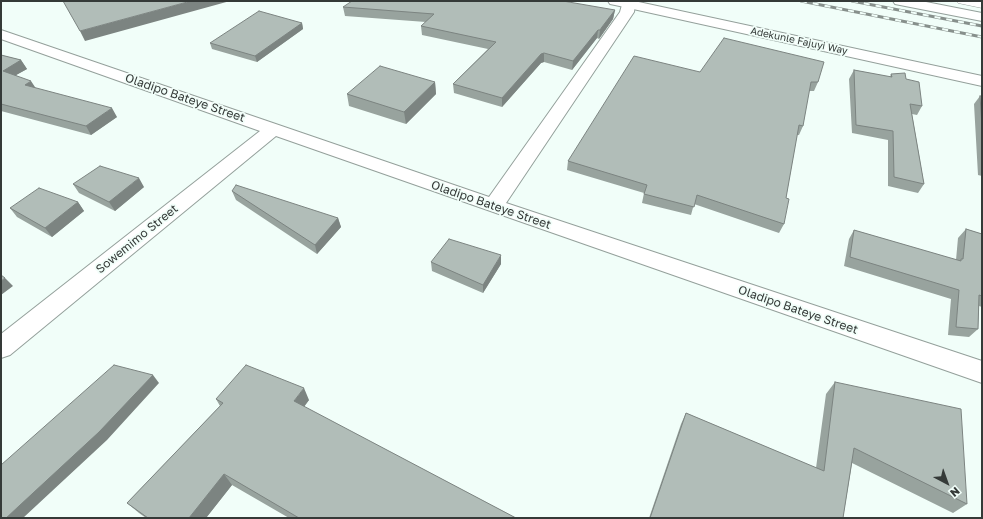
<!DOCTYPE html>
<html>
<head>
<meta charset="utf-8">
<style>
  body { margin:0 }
  #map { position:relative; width:983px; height:519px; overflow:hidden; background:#f1fef9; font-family:"Golos Text",sans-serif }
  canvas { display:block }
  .frame { position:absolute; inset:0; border:2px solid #353a38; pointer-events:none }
  .north { position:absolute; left:927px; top:463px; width:40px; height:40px; -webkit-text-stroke:3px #f1fef9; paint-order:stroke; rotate:139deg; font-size:11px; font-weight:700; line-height:16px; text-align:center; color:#353a38 }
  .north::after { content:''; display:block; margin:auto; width:14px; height:18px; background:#353a38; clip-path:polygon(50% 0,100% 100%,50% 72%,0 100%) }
</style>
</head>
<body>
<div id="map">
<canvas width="983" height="519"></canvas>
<div class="frame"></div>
<div class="north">N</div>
</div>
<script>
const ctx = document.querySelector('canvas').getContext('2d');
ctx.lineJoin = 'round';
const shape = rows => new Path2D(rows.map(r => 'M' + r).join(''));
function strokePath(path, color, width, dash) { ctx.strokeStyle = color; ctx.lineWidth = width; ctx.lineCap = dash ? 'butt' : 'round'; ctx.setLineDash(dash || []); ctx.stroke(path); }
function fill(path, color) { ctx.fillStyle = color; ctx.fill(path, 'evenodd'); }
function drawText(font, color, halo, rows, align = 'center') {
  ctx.font = font + ' "Golos Text",sans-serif'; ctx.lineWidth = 3.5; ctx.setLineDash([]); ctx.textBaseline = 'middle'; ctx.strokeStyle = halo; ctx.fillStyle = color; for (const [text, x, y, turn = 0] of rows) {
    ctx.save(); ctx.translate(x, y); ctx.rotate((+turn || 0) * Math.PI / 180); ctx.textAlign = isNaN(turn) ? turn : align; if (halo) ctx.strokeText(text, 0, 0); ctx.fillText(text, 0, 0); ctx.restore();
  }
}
const service = shape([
  [956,1,982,2,982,8,958,3,956,1]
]);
const minor = shape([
  [623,1,633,1,635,4,634,12,506,203,982,361,982,383,276,136,10,355,1,358,1,334,260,131,1,39,1,30,489,197,620,12,623,1]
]);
const tertiary = shape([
  [608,1,634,1,982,76,982,86,615,5,610,4,608,1]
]);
const trunk = shape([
  [893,1,921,1,982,13,982,21,900,5,895,4,893,1]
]);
strokePath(service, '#94a09b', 1);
strokePath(minor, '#94a09b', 2);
strokePath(tertiary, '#94a09b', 2);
strokePath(trunk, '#94a09b', 2);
fill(service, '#fff');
fill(minor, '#fff');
fill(tertiary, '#fff');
fill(trunk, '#fff');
const rail = shape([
  [801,1,982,37],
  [852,1,982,26]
]);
strokePath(rail, '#87908c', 3);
strokePath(rail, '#f1fef9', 2, [6]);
fill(shape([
  [343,7,615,10,613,19,601,36,599,39,597,38,572,70,544,62,541,63,502,107,454,93,453,84,488,49,422,35,421,26,426,22,345,16],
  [302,23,303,29,257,62,212,49,210,43],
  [1,55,21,60,27,69,16,75,35,88,117,117,91,135,1,111],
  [854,70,890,77,891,74,906,79,922,106,917,115,912,114,924,184,918,193,888,186,888,140,852,133,849,79],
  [700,72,818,82,814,91,809,91,803,126,799,135,797,135,786,198,784,224,779,233,694,204,691,215,642,203,644,193,567,170,568,161],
  [435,82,436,94,406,124,349,106,347,94],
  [980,96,982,96,982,176,978,175,974,104],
  [73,184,144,187,115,211,79,193],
  [232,191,338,218,341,227,317,254,236,200],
  [78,202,84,211,52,237,17,217,10,208],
  [966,229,982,234,982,307,979,306,978,329,969,337,948,335,951,299,844,266,849,239,854,230,956,260,958,238],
  [431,262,501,264,483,293,432,271],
  [835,382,967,504,953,513,852,463,843,518,649,518,681,424,686,413,816,468,826,394],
  [216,399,309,400,304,407,516,518,289,518,232,485,206,518,146,518,139,513,127,503,220,406]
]), '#98a39e');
fill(shape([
  [191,1,230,1,85,41,80,31],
  [615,10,613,19,599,39,600,30],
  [302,23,303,29,257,62,255,56],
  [598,30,597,38,572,70,573,61],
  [544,53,544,62,541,63,502,107,502,98,541,54],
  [21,60,27,69,9,79,3,71],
  [31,81,37,90,25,85],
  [435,82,436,94,406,124,404,112],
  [112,108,117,117,91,135,86,126],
  [139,178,144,187,115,211,109,202],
  [78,202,84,211,52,237,45,228],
  [338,218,341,227,317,254,315,245],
  [501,255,501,264,483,293,483,285],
  [5,278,13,286,1,295,1,281],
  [153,375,159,383,107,440,23,518,6,518],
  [304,388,309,400,299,413,294,401],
  [224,474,232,485,206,518,189,518]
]), '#7c8481');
const building = shape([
  [63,1,191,1,80,31,63,1],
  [352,1,563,1,615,10,602,27,600,30,598,30,573,61,544,53,541,54,502,98,453,84,496,42,421,26,434,14,343,7,352,1],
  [259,11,302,23,255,56,210,43,259,11],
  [724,38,824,62,818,82,811,82,803,126,799,125,786,198,789,199,784,224,697,195,694,207,644,194,647,185,568,161,634,56,700,72,724,38],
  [1,55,21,60,3,71,31,81,25,85,112,108,86,126,1,104,1,55],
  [380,66,435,82,404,112,347,94,380,66],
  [854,70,892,77,891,74,905,73,906,79,919,82,922,106,910,104,924,184,894,177,893,131,856,125,854,70],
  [980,96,982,96,982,126,980,96],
  [100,166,139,178,109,202,73,184,100,166],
  [236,185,338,218,315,245,232,191,236,185],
  [39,188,78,202,45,228,10,208,39,188],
  [966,229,982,234,982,296,979,295,978,329,956,327,959,290,850,257,854,230,961,261,961,259,963,259,966,229],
  [449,239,501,255,483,285,431,262,449,239],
  [1,275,5,278,1,281,1,275],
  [114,365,153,375,99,432,6,518,1,518,1,465,114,365],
  [246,365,304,388,294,401,516,518,299,518,224,474,189,518,148,518,127,503,223,403,216,399,246,365],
  [835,382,961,409,967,504,854,448,843,518,650,518,686,413,824,471,835,382]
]);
fill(building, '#b1bdb8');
strokePath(building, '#7c8481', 1);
drawText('10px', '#353a38', '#f1fef9', [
  ["Adekunle Fajuyi Way",799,41,12]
]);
drawText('12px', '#353a38', '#f1fef9', [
  ["Oladipo Bateye Street",185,98,19],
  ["Oladipo Bateye Street",491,205,19],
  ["Sowemimo Street",137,239,-39],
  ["Oladipo Bateye Street",798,310,19]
]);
</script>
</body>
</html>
